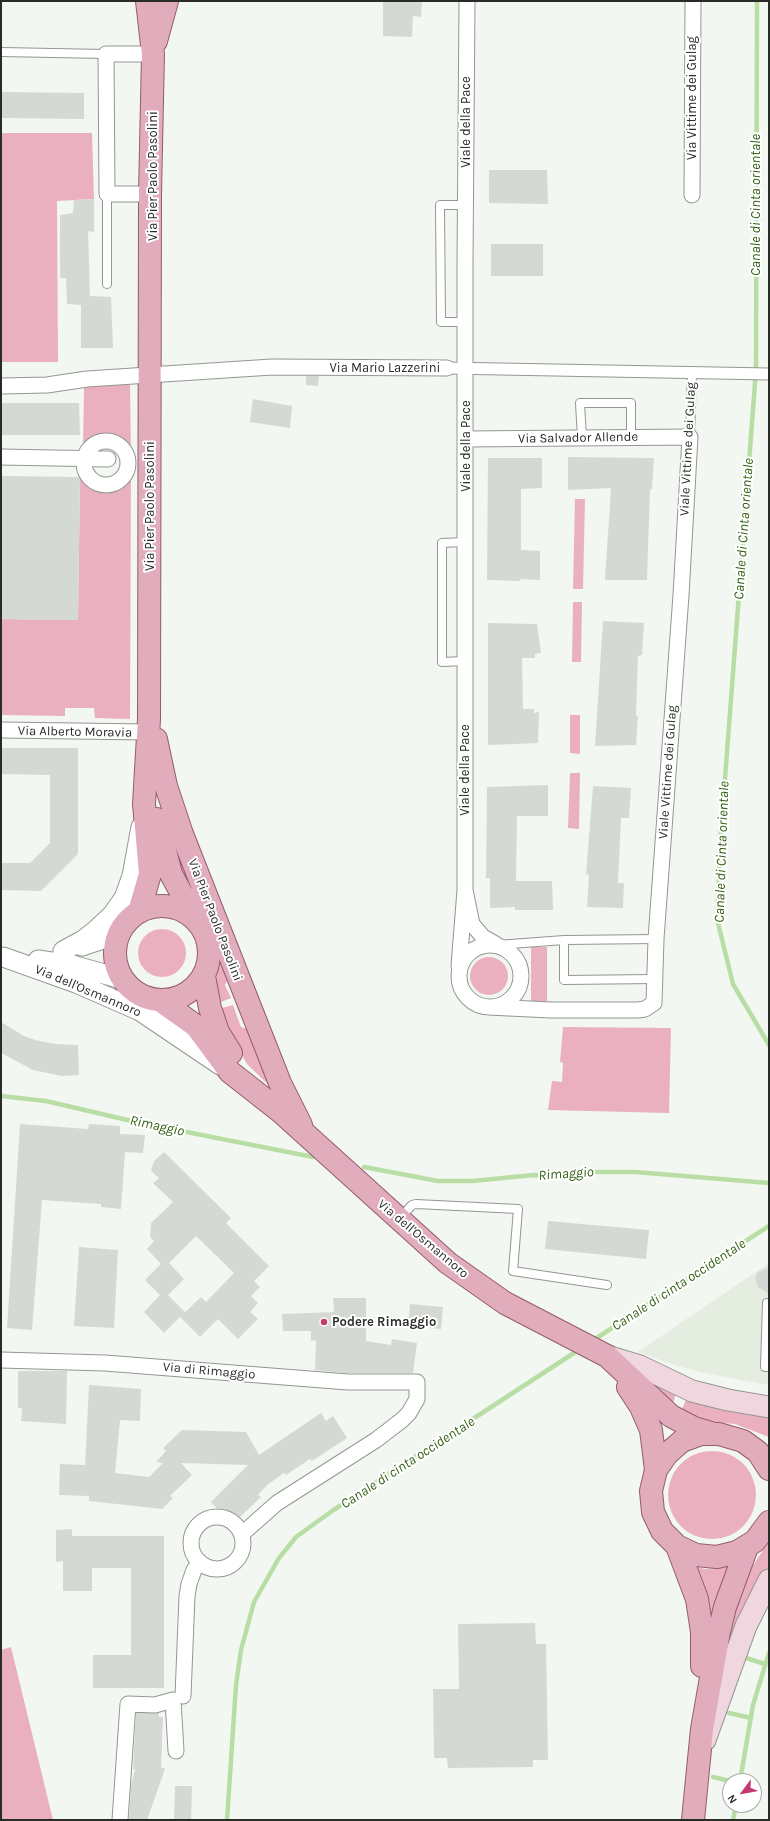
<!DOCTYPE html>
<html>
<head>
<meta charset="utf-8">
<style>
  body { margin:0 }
  #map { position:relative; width:770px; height:1821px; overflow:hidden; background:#f3f7f1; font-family:Karla,sans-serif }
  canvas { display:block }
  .frame { position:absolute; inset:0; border:2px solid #292b29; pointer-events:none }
  .north { position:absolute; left:722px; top:1773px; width:40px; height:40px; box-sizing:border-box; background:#fff; border:1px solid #a9aaa9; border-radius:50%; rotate:238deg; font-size:11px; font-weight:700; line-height:16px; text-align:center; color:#292b29 }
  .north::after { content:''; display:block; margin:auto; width:14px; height:18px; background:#c4396f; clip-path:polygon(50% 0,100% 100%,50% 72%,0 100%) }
</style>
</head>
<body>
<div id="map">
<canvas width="770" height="1821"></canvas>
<div class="frame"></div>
<div class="north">N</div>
</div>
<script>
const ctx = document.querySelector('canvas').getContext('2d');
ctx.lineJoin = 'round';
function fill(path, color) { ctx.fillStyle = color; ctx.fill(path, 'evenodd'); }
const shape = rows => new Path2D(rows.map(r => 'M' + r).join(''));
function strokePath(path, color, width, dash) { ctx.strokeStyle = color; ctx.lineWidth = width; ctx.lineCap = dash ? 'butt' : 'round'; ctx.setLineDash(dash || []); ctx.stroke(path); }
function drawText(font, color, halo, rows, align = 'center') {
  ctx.font = font + ' Karla,sans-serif'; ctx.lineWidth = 4; ctx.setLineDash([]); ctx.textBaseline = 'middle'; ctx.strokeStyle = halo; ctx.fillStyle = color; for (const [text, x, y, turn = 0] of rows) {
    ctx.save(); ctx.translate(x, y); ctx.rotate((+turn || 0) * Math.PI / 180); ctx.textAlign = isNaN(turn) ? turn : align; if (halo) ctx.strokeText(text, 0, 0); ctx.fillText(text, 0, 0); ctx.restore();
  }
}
fill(shape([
  [769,1263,769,1385,709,1374,674,1365,638,1352]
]), '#e4ede0');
fill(shape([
  [1,133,92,133,94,199,57,201,58,362,1,362],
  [130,383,131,454,125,455,121,447,112,441,105,440,97,444,92,449,83,449,84,386],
  [82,466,92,480,99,485,119,483,124,475,131,475,130,719,95,718,94,708,65,708,65,716,1,715,1,619,78,620,80,477],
  [575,499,585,499,583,589,573,589],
  [573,602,582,602,581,662,572,662],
  [570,715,580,715,580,754,570,753],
  [570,773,580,773,579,829,568,828],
  [167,812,231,973,225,985,231,998,221,1002,217,987,215,937,181,879],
  '138 953a24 24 0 1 1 48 0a24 24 0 1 1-48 0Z',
  [531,947,547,947,547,1003,531,1003],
  '470 976a19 19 0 1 1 38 0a19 19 0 1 1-38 0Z',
  [233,1005,241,1027,254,1031,277,1093,247,1064,228,1031,222,1008],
  [563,1027,671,1028,669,1113,548,1110,552,1081,562,1082,563,1063,560,1062],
  [648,1380,676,1394,672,1407],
  [687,1397,769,1410,769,1437,735,1424,701,1421,680,1414],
  '668 1495a44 44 0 1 1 88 0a44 44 0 1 1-88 0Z',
  [769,1541,769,1569,726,1649,741,1584],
  [730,1566,711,1624,694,1567,706,1569],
  [11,1647,53,1820,1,1820,1,1650]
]), '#ebb0c0');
strokePath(shape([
  [757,1,756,370,721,831,717,919,733,984,769,1045],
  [1,1096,46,1101,136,1122,313,1157],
  [364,1167,438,1181,472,1181,534,1175,555,1176,592,1172,635,1172,769,1183],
  [592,1341,769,1226],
  [743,1657,765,1664],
  [729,1713,751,1718],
  [713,1777,730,1781],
  [740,1781,753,1705,769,1653],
  [227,1820,236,1685,241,1650,254,1602,279,1558,296,1537,332,1511,580,1349],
  [733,1820,736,1805]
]), '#b8dea5', 4.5);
fill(shape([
  [383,1,422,1,421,17,413,16,412,37,383,36],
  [1,92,84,93,84,119,1,118],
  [489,170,547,170,548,204,489,203],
  [94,199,94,232,88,231,90,296,111,297,113,348,81,348,81,305,67,304,66,278,60,278,60,215,73,213,74,200],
  [491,244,543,244,543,276,491,276],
  [306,376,319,376,318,386,306,385],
  [253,399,292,406,290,428,250,422],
  [1,403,79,403,80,435,1,435],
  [568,457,654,458,652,489,650,489,647,580,605,580,611,488,568,490],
  [488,458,542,458,542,488,521,489,521,550,540,551,540,580,520,579,520,581,487,580],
  [1,476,80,477,78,620,1,619],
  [603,621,644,623,642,655,638,656,636,716,638,716,636,745,595,746],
  [488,623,537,624,541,653,535,654,535,658,522,658,523,709,534,709,534,713,539,712,538,743,488,745],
  [1,748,78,748,78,854,41,891,1,890,1,863,30,863,50,843,50,775,1,774],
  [548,785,548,816,517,816,516,881,552,881,553,910,515,910,515,907,490,908,490,878,486,878,487,787],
  [593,786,631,788,629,818,621,818,618,883,624,883,623,908,587,907,589,875,586,874],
  [1,1022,24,1036,35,1040,55,1044,78,1045,79,1075,62,1076,33,1070,1,1053],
  [20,1124,88,1129,89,1124,120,1126,120,1134,145,1135,143,1153,125,1152,121,1209,101,1207,101,1204,42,1200,32,1330,7,1328],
  [164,1152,231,1218,226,1223,269,1266,254,1281,260,1287,251,1296,258,1303,250,1312,258,1319,238,1339,218,1319,200,1337,180,1317,201,1297,206,1302,234,1273,196,1236,169,1263,184,1279,168,1295,185,1312,164,1333,144,1312,160,1295,145,1280,161,1264,147,1249,154,1241,150,1237,151,1223,173,1202,153,1183,159,1178,151,1171,154,1161],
  [548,1221,649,1230,646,1259,545,1249],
  [79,1247,118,1250,114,1328,74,1326],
  [769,1267,769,1294,758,1287,755,1278,758,1272],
  [333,1298,366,1298,366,1341,391,1345,392,1339,417,1343,413,1373,345,1373,315,1370,316,1340,311,1341,311,1331,283,1331,282,1314,334,1312],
  [410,1304,443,1307,441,1329,408,1326],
  [18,1371,67,1371,66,1424,21,1421,22,1408,18,1408],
  [89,1385,141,1389,140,1421,120,1420,115,1473,149,1477,163,1463,156,1462,166,1451,163,1448,182,1430,246,1432,259,1455,321,1413,326,1421,333,1416,347,1438,312,1461,310,1459,286,1475,284,1473,267,1485,258,1495,261,1497,238,1519,231,1512,225,1517,211,1502,248,1465,181,1463,192,1475,170,1496,173,1498,162,1509,89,1501,89,1496,59,1495,60,1464,85,1465],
  [72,1529,72,1536,164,1536,164,1688,93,1688,93,1655,131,1655,131,1568,92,1568,92,1591,63,1591,63,1561,56,1562,56,1530],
  [535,1623,536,1644,546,1644,548,1760,533,1760,533,1767,448,1768,447,1758,434,1758,433,1689,459,1689,458,1624],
  [136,1713,159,1713,159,1717,163,1717,161,1767,165,1769,147,1820,129,1820,131,1786,135,1769,133,1769],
  [175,1786,192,1786,191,1820,174,1820]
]), '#d5d9d3');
const service = shape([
  [1,52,106,54],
  [107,284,107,194],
  [465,322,441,322,440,205,466,205],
  [690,437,692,373],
  [582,438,580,403,631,403,631,437],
  [465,661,442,662,442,543,465,542],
  [497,945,564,940],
  [655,979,564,980,564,940,656,939],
  [400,1218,412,1205,416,1204,518,1209,513,1271,607,1285],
  [767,1303,765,1367,769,1367]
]);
const pedestrian = shape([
  [447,368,769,374]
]);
const minor = shape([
  [150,194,107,194,106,54,153,54],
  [692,195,693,1],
  [1,386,47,385,87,379,272,367,447,368],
  [466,439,690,437,681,595,656,939,654,1003,645,1009,638,1010,551,1010,488,1007],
  '84 463a22 22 0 1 1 44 0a22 22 0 1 1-44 0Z',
  [1,457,108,459],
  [1,730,148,732],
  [465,890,465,263,467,1],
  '459 976a31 31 0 1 1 62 0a31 31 0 1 1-62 0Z',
  [459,966,465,890,472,924,483,937,497,945],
  [1,1360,105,1363,348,1382,417,1382,417,1399,409,1413,402,1420,376,1440,277,1503,242,1534],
  '191 1543a26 26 0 1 1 52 0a26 26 0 1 1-52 0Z',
  [183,1696,187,1596,189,1584,194,1570,200,1562],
  [120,1820,128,1704,155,1705,173,1700,176,1751]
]);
const tertiary = shape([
  [82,946,109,937,122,928],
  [63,951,83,940,96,930,112,915,124,898,132,876,141,827],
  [3,957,76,983,140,1011,220,1065],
  [38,960,72,965,122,979]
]);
const secondary = shape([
  [607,1356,640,1366,692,1391,728,1400,769,1407],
  [705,1740,746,1626,769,1580]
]);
const primary = shape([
  [156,41,167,1],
  [156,739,166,786,182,834,280,1083,301,1125],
  [157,819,171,874,196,920],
  '115 953a47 47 0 1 1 94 0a47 47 0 1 1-94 0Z',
  [139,912,150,874,144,804,149,719,150,194,153,54,147,1],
  [204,976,210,1008,218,1032,231,1053],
  [161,1001,196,1026,230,1072,281,1112,448,1263,505,1303,607,1356,671,1416,694,1428,711,1433],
  [628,1387,641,1407,651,1430,656,1470],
  [769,1469,758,1452,743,1441,719,1434,701,1434,682,1441,667,1454,656,1470,651,1491,653,1512,662,1531,677,1546,696,1555,717,1557,737,1552,755,1541,769,1522],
  [677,1546,697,1599,702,1632,702,1666],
  [693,1820,702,1729,719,1632,725,1607,747,1547]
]);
strokePath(service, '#939791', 10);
strokePath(pedestrian, '#939791', 13);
strokePath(minor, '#939791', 17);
strokePath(tertiary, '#939791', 21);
strokePath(secondary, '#939791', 23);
strokePath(primary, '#945c6d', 24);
strokePath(service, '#fff', 8);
strokePath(pedestrian, '#fff', 11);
strokePath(minor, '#fff', 15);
strokePath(tertiary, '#fff', 19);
strokePath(secondary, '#f0d6de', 21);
strokePath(primary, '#e1adbd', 22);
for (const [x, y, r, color] of [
  [324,1322,4,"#c4396f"]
]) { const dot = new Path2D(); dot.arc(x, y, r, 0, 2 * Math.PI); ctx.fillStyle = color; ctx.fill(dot); strokePath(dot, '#fff', 1.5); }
drawText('13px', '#292b29', '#fff', [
  ["Via Vittime dei Gulag",692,98,-90],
  ["Viale della Pace",466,122,-90],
  ["Via Pier Paolo Pasolini",153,176,-90],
  ["Via Mario Lazzerini",385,368],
  ["Via Salvador Allende",578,438,-1],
  ["Viale della Pace",466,446,-90],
  ["Viale Vittime dei Gulag",688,449,-87],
  ["Via Pier Paolo Pasolini",150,506,-90],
  ["Via Alberto Moravia",75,732,1],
  ["Viale della Pace",465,770,-90],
  ["Viale Vittime dei Gulag",668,772,-86],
  ["Via Pier Paolo Pasolini",215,920,69],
  ["Via dell'Osmannoro",88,991,23],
  ["Via dell'Osmannoro",423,1239,40],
  ["Via di Rimaggio",209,1371,5]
]);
drawText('bold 13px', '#292b29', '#fff', [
  ["Podere Rimaggio",332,1322]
], 'left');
drawText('italic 14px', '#336013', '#fff', [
  ["Canale di Cinta orientale",756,205,-90],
  ["Canale di Cinta orientale",744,529,-86],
  ["Canale di Cinta orientale",722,852,-88],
  ["Rimaggio",157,1126,12],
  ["Rimaggio",566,1174,-4],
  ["Canale di cinta occidentale",679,1285,-33],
  ["Canale di cinta occidentale",408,1463,-33]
]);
</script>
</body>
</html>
